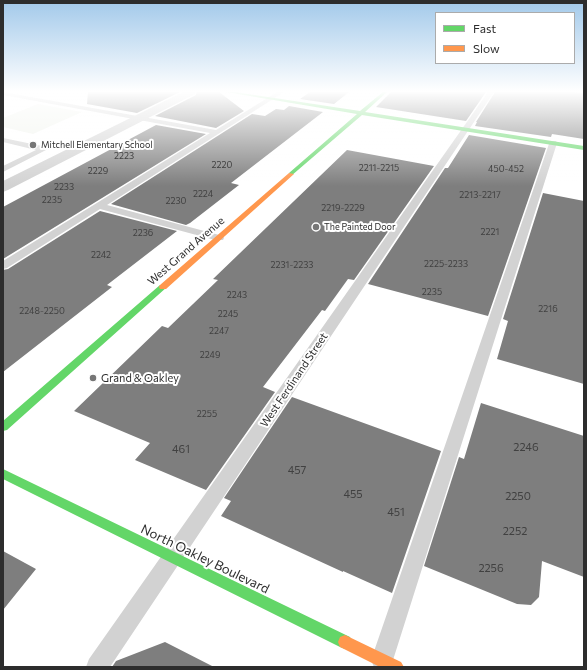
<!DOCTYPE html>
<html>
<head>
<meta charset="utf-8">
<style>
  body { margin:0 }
  #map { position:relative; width:587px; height:670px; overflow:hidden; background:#fff; font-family:Commissioner,sans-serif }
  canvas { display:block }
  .frame { position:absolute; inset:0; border:4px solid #2d2d2d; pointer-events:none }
  .legend { position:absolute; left:435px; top:12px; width:140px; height:52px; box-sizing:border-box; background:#fff; border:1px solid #ababab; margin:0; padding:5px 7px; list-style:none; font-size:12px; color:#2d2d2d }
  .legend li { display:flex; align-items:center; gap:8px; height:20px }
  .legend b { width:20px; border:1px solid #ababab }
</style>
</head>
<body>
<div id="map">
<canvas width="587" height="670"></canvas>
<div class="frame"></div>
<ul class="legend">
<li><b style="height:5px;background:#63d668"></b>Fast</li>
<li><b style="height:5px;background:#ff974d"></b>Slow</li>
</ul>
</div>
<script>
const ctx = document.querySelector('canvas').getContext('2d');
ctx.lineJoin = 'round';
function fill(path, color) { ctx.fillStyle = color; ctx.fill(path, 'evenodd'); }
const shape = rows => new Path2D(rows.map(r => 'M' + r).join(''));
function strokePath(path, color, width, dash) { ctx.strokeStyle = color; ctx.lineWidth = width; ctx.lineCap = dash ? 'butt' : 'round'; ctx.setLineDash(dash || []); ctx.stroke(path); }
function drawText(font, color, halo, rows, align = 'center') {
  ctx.font = font + ' Commissioner,sans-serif'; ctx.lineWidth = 4; ctx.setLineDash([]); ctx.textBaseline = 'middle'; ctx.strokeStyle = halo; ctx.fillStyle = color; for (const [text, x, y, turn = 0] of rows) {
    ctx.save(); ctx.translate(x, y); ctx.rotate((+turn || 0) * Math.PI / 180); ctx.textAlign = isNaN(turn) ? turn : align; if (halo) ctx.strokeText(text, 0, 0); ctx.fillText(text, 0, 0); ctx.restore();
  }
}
fill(shape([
  [38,104,82,112,33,134,3,127,3,118]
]), '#f0f3ec');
fill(shape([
  [88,92,180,92,137,113,87,104],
  [197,92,219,92,244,111,216,128,155,116,196,95],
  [310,92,349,92,334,104,300,99],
  [391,92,486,92,466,121,376,107],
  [495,92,572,92,584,93,584,139,552,134,551,137,475,126,477,122,476,122],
  [289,106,323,112,231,183,239,185,190,223,186,225,111,204,252,114,265,116,276,109,284,110],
  [156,125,206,134,3,259,3,207],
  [469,135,546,148,488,316,368,284,445,168,448,168],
  [347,150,434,166,354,280,348,279,325,311,322,310,263,387,275,392,206,490,135,460,150,443,74,411,162,326,168,328,218,280,213,279],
  [543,193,584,201,584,384,497,359,508,321,503,319],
  [100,211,177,231,107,285,112,287,3,372,3,270,8,269],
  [292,397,441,451,392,593,343,571,343,572,221,516,231,501,224,498],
  [481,403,584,436,584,577,542,561,539,597,531,605,517,604,424,566,459,457,464,459],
  [3,551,36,569,3,610],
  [165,642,214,667,112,667,116,661]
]), '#7e7e7e');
fill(shape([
  [3,92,216,130,277,92,284,92,107,205,223,236,224,238,223,240,215,240,100,209,7,268,3,269,3,261,210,133,3,95,3,92],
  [488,92,494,92,110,667,86,667,89,659,488,92],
  [3,138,47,147,48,149,3,172,3,166,36,150,3,142,3,138],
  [550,141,556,141,557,143,393,660,390,667,374,667,371,660,550,141]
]), '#d2d2d2');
fill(shape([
  [183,92,196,92,195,94,8,190,3,192,3,181,183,92]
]), '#d2d2d2');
fill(shape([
  [226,92,235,92,360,111,383,92,387,92,365,112,584,146,584,150,362,115,291,176,289,175,289,173,357,114,226,92],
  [160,285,166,285,167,287,7,430,3,431,3,421,160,285],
  [3,469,350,637,352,642,350,647,345,649,340,647,3,479,3,469]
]), '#63d668');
fill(shape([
  [289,173,294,174,166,289,160,289,159,287,160,285,289,173],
  [345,635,401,662,404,667,380,667,340,647,338,642,340,637,345,635]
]), '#ff974d');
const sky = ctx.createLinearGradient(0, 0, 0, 186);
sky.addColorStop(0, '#a2c9ea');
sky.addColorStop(0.49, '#fff');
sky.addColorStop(1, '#ffffff00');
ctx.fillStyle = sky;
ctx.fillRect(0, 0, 587, 186);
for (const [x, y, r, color] of [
  [33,145,4,"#767676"],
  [316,227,4,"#767676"],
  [93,378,4,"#767676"]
]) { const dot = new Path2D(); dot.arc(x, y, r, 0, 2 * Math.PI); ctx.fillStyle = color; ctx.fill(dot); strokePath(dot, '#fff', 1.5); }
drawText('9px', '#2d2d2d', '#fff', [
  ["Mitchell Elementary School",41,145],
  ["The Painted Door",324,227]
], 'left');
drawText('9px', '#414141', null, [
  ["2223",124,156],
  ["2220",222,165],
  ["2211-2215",379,168],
  ["450-452",506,169],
  ["2229",98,171],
  ["2233",64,187],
  ["2224",203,194],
  ["2213-2217",480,195],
  ["2235",52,200],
  ["2230",176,201],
  ["2219-2229",343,208],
  ["2221",490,232],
  ["2236",143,233],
  ["2242",101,255],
  ["2225-2233",446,264],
  ["2231-2233",292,265],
  ["2235",432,292],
  ["2243",237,295],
  ["2216",548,309],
  ["2248-2250",42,311],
  ["2245",228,314],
  ["2247",219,331],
  ["2249",210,355],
  ["2255",207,414]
]);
drawText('11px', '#2d2d2d', '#fff', [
  ["West Grand Avenue",186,251,-41],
  ["West Ferdinand Street",294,380,-56]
]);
drawText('11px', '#2d2d2d', '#fff', [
  ["Grand & Oakley",101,378]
], 'left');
drawText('11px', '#414141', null, [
  ["2246",526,447],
  ["461",181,449],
  ["457",297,470],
  ["455",353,494],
  ["2250",518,496],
  ["451",396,512],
  ["2252",515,531],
  ["2256",491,568]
]);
drawText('13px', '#2d2d2d', '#fff', [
  ["North Oakley Boulevard",205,559,26]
]);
</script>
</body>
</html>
